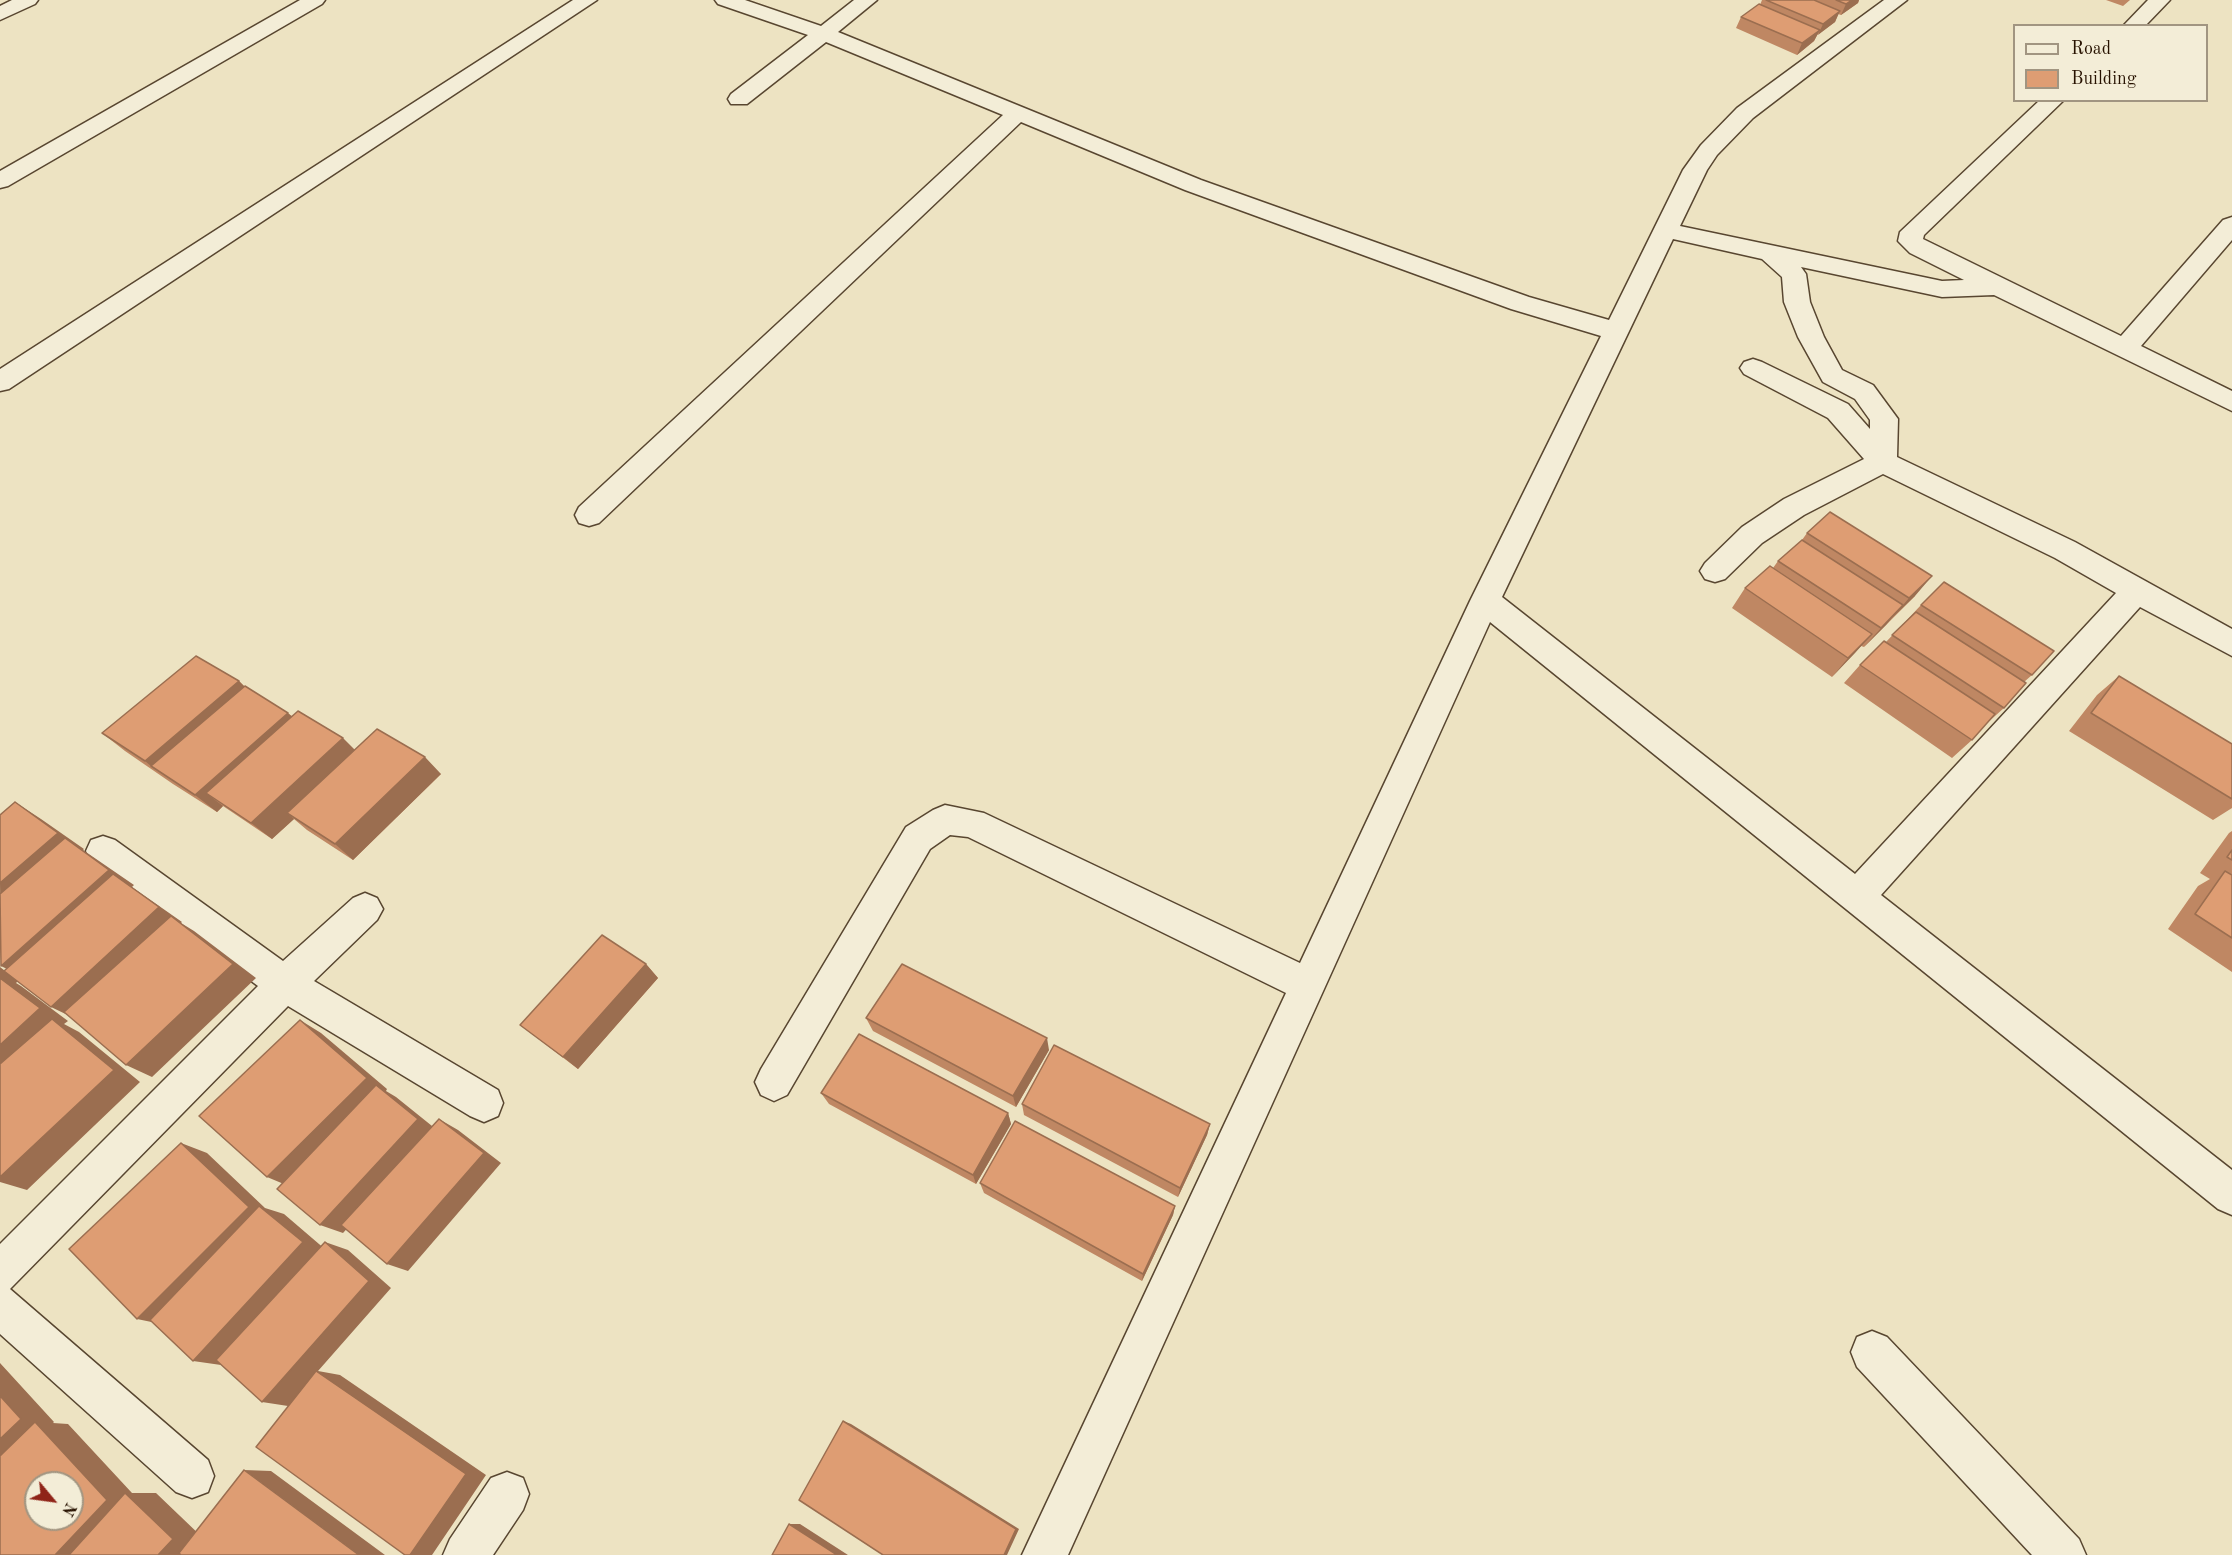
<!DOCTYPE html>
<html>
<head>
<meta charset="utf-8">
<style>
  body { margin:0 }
  #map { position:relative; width:2232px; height:1555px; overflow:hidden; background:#ede3c2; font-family:"Old Standard TT",serif }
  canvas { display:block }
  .legend { position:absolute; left:2013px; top:24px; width:195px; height:78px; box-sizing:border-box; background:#f3edd7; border:2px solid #a19581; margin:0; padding:8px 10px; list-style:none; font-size:18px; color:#271200 }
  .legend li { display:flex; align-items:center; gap:12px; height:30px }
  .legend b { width:30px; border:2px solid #a19581 }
  .north { position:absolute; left:24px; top:1471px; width:60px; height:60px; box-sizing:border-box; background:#f3edd7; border:2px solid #a19581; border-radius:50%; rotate:119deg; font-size:16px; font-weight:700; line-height:24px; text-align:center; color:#271200 }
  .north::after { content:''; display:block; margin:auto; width:21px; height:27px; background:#8f2418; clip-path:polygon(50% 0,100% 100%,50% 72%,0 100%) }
</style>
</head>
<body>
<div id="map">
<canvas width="2232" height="1555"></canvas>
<ul class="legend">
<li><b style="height:8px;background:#f3edd7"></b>Road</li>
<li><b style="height:16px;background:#de9d73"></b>Building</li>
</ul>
<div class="north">N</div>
</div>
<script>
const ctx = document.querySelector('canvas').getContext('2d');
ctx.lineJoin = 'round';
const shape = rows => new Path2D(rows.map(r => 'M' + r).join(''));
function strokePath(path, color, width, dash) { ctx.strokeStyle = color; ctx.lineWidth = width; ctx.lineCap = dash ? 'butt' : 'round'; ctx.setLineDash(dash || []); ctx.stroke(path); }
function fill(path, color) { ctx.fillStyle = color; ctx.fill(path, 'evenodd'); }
const street = shape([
  [12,0,38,0,35,4,0,20,0,6,12,0],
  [300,0,325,0,322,4,8,186,0,188,0,171,300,0],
  [573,0,597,0,9,389,0,391,0,369,573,0],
  [715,0,745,0,821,26,854,0,877,0,838,32,1201,180,1529,297,1609,320,1683,170,1701,145,1737,108,1884,0,1907,0,1753,118,1717,155,1707,170,1680,226,1942,281,1964,280,1910,253,1898,241,1900,232,2040,100,2064,100,1924,235,1923,239,2121,336,2223,220,2232,217,2232,240,2141,346,2232,391,2232,411,1994,295,1942,297,1801,267,1806,274,1810,302,1824,337,1842,370,1873,385,1898,419,1897,457,2075,542,2232,629,2232,656,2140,607,1881,895,2232,1170,2232,1215,2218,1209,1490,622,1068,1555,1022,1555,1286,993,968,837,950,835,930,849,787,1095,774,1101,761,1095,755,1082,761,1069,906,827,933,810,945,805,984,813,1300,963,1470,601,1601,336,1511,309,1185,190,1021,122,599,523,589,526,579,523,575,515,579,507,1003,115,826,42,747,104,731,104,728,99,731,94,808,35,718,4,715,0],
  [1673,239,1762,259,1782,277,1784,302,1798,337,1823,382,1855,399,1870,420,1870,429,1848,404,1762,362,1753,359,1744,362,1740,368,1744,374,1828,418,1864,459,1784,499,1742,527,1705,563,1700,571,1705,579,1715,582,1725,579,1762,543,1804,515,1883,474,2055,558,2116,593,1855,874,1502,597,1673,239],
  [2148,0,2170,0,2145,26,2123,26,2148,0],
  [103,836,115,840,283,961,353,898,365,893,377,898,383,909,377,920,314,981,498,1090,503,1103,498,1116,484,1122,470,1116,288,1006,10,1289,208,1460,214,1476,208,1492,192,1498,176,1492,0,1334,0,1244,258,986,91,862,86,851,91,840,103,836],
  [1872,1331,1887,1337,2079,1539,2086,1555,2032,1555,1857,1367,1851,1352,1857,1337,1872,1331],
  [507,1472,523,1478,529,1494,523,1510,493,1555,443,1555,450,1539,491,1478,507,1472]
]);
strokePath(street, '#584630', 3);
fill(street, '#f3edd7');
fill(shape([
  [1762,0,1859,0,1858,3,1841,15,1838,14,1835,22,1817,35,1814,41,1797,55,1736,28,1741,17,1760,5],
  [2106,0,2130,0,2123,6],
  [1807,533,1915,596,1864,647,1861,646,1832,677,1732,608,1745,588,1773,568,1778,561,1802,540],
  [1921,605,2032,675,2024,682,2004,708,1986,724,1972,740,1952,758,1844,683,1860,665,1886,642],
  [2119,676,2232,744,2232,808,2213,820,2069,731,2097,695],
  [239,681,244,686,292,716,355,750,441,774,353,860,307,830,294,819,272,839,223,806,217,812,173,784,125,751,102,733],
  [2232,831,2232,972,2168,929,2198,886,2210,879,2200,873,2229,833],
  [646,964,658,978,578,1069,520,1025],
  [866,1018,1049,1050,1016,1107,873,1031],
  [821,1093,1008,1113,1011,1124,976,1184,829,1104],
  [1022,1104,1210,1124,1207,1135,1178,1197,1024,1115],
  [980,1183,1175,1206,1173,1215,1142,1281,984,1193]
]), '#bf8763');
fill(shape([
  [1852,0,1859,0,1858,3,1841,15,1846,4],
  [1840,11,1835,22,1818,35,1823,24],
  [1820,30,1814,41,1797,55,1802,43],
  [1932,576,1915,596,1892,618,1909,598],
  [1903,605,1886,625,1864,647,1881,628],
  [1872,634,1855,653,1832,677,1848,658],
  [239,681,258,700,152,767,145,761],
  [288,713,307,731,206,793,223,806,217,812,195,795],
  [343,738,361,756,287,813,294,819,272,839,251,823],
  [425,757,441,774,353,860,335,844],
  [15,802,41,819,84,849,83,850,134,885,132,887,182,922,181,923,194,931,256,978,152,1077,126,1065,78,1020,51,1007,29,980,1,966,0,883],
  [646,964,658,978,578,1069,563,1057],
  [0,967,18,981,16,983,21,986,68,1021,64,1024,79,1032,140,1082,27,1190,0,1182],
  [300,1020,321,1033,387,1089,386,1091,396,1097,437,1130,343,1233,320,1225,291,1187,267,1177],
  [1047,1038,1049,1050,1016,1107,1013,1096],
  [1008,1113,1011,1124,976,1184,973,1175],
  [439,1119,458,1130,501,1163,408,1271,387,1264],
  [1210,1124,1207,1135,1178,1197,1180,1188],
  [181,1143,207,1153,265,1208,284,1214,326,1250,221,1365,193,1361,166,1325,137,1319],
  [1175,1206,1173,1215,1142,1281,1143,1274],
  [325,1242,348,1250,391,1288,318,1371,340,1375,486,1475,432,1555,410,1555,288,1406,262,1402],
  [0,1363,54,1422,53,1423,68,1424,132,1493,156,1493,203,1538,188,1555,55,1555,0,1476],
  [843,1421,851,1424,1019,1529,1007,1555,1004,1555],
  [244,1470,271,1471,385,1555,359,1555],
  [789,1524,800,1524,848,1555,837,1555]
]), '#9b6e50');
const building = shape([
  [1766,0,1814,0,1840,11,1823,24,1766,0],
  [1836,0,1852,0,1846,4,1836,0],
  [1759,4,1820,30,1802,43,1741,17,1759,4],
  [1830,512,1932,576,1909,598,1807,533,1830,512],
  [1802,540,1903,605,1881,628,1778,561,1802,540],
  [1770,566,1872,634,1848,658,1745,588,1770,566],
  [1944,582,2054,651,2032,675,1921,605,1944,582],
  [1916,612,2026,683,2004,708,1892,635,1916,612],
  [1884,641,1995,714,1972,740,1860,665,1884,641],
  [196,656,239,681,145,761,102,733,196,656],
  [2119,676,2232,744,2232,799,2091,713,2119,676],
  [245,686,288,713,195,795,151,766,245,686],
  [298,711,343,738,251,823,206,793,298,711],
  [377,729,425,757,335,844,287,813,377,729],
  [15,802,58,833,0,883,0,815,15,802],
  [65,838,109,870,1,966,0,894,65,838],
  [2232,850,2232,860,2227,857,2232,850],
  [2225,871,2232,875,2232,938,2195,914,2225,871],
  [113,874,159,907,51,1007,4,971,113,874],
  [171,916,233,964,126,1065,64,1012,171,916],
  [602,935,646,964,563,1057,520,1025,602,935],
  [902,964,1047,1038,1013,1096,866,1018,902,964],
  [0,978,40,1008,0,1045,0,978],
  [52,1019,114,1070,0,1177,0,1064,52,1019],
  [300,1020,367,1078,267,1177,199,1116,300,1020],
  [859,1034,1008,1113,973,1175,821,1093,859,1034],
  [1054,1045,1210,1124,1180,1188,1022,1104,1054,1045],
  [376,1085,418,1119,320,1225,277,1189,376,1085],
  [439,1119,484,1153,387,1264,341,1225,439,1119],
  [1015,1121,1175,1206,1143,1274,980,1183,1015,1121],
  [181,1143,249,1207,137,1319,69,1249,181,1143],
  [259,1206,303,1242,193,1361,150,1320,259,1206],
  [325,1242,369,1281,262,1402,216,1360,325,1242],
  [316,1371,466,1474,410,1555,405,1555,256,1447,316,1371],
  [0,1396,21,1419,0,1439,0,1396],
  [843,1421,1016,1529,1004,1555,883,1555,799,1500,843,1421],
  [35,1422,107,1500,55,1555,0,1555,0,1456,35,1422],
  [36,1483,72,1483,72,1519,36,1519,36,1483],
  [244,1470,359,1555,181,1555,179,1553,244,1470],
  [125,1493,173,1539,158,1555,69,1555,125,1493],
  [789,1524,837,1555,772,1555,789,1524]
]);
fill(building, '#de9d73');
strokePath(building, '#9b6e50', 1.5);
</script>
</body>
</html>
